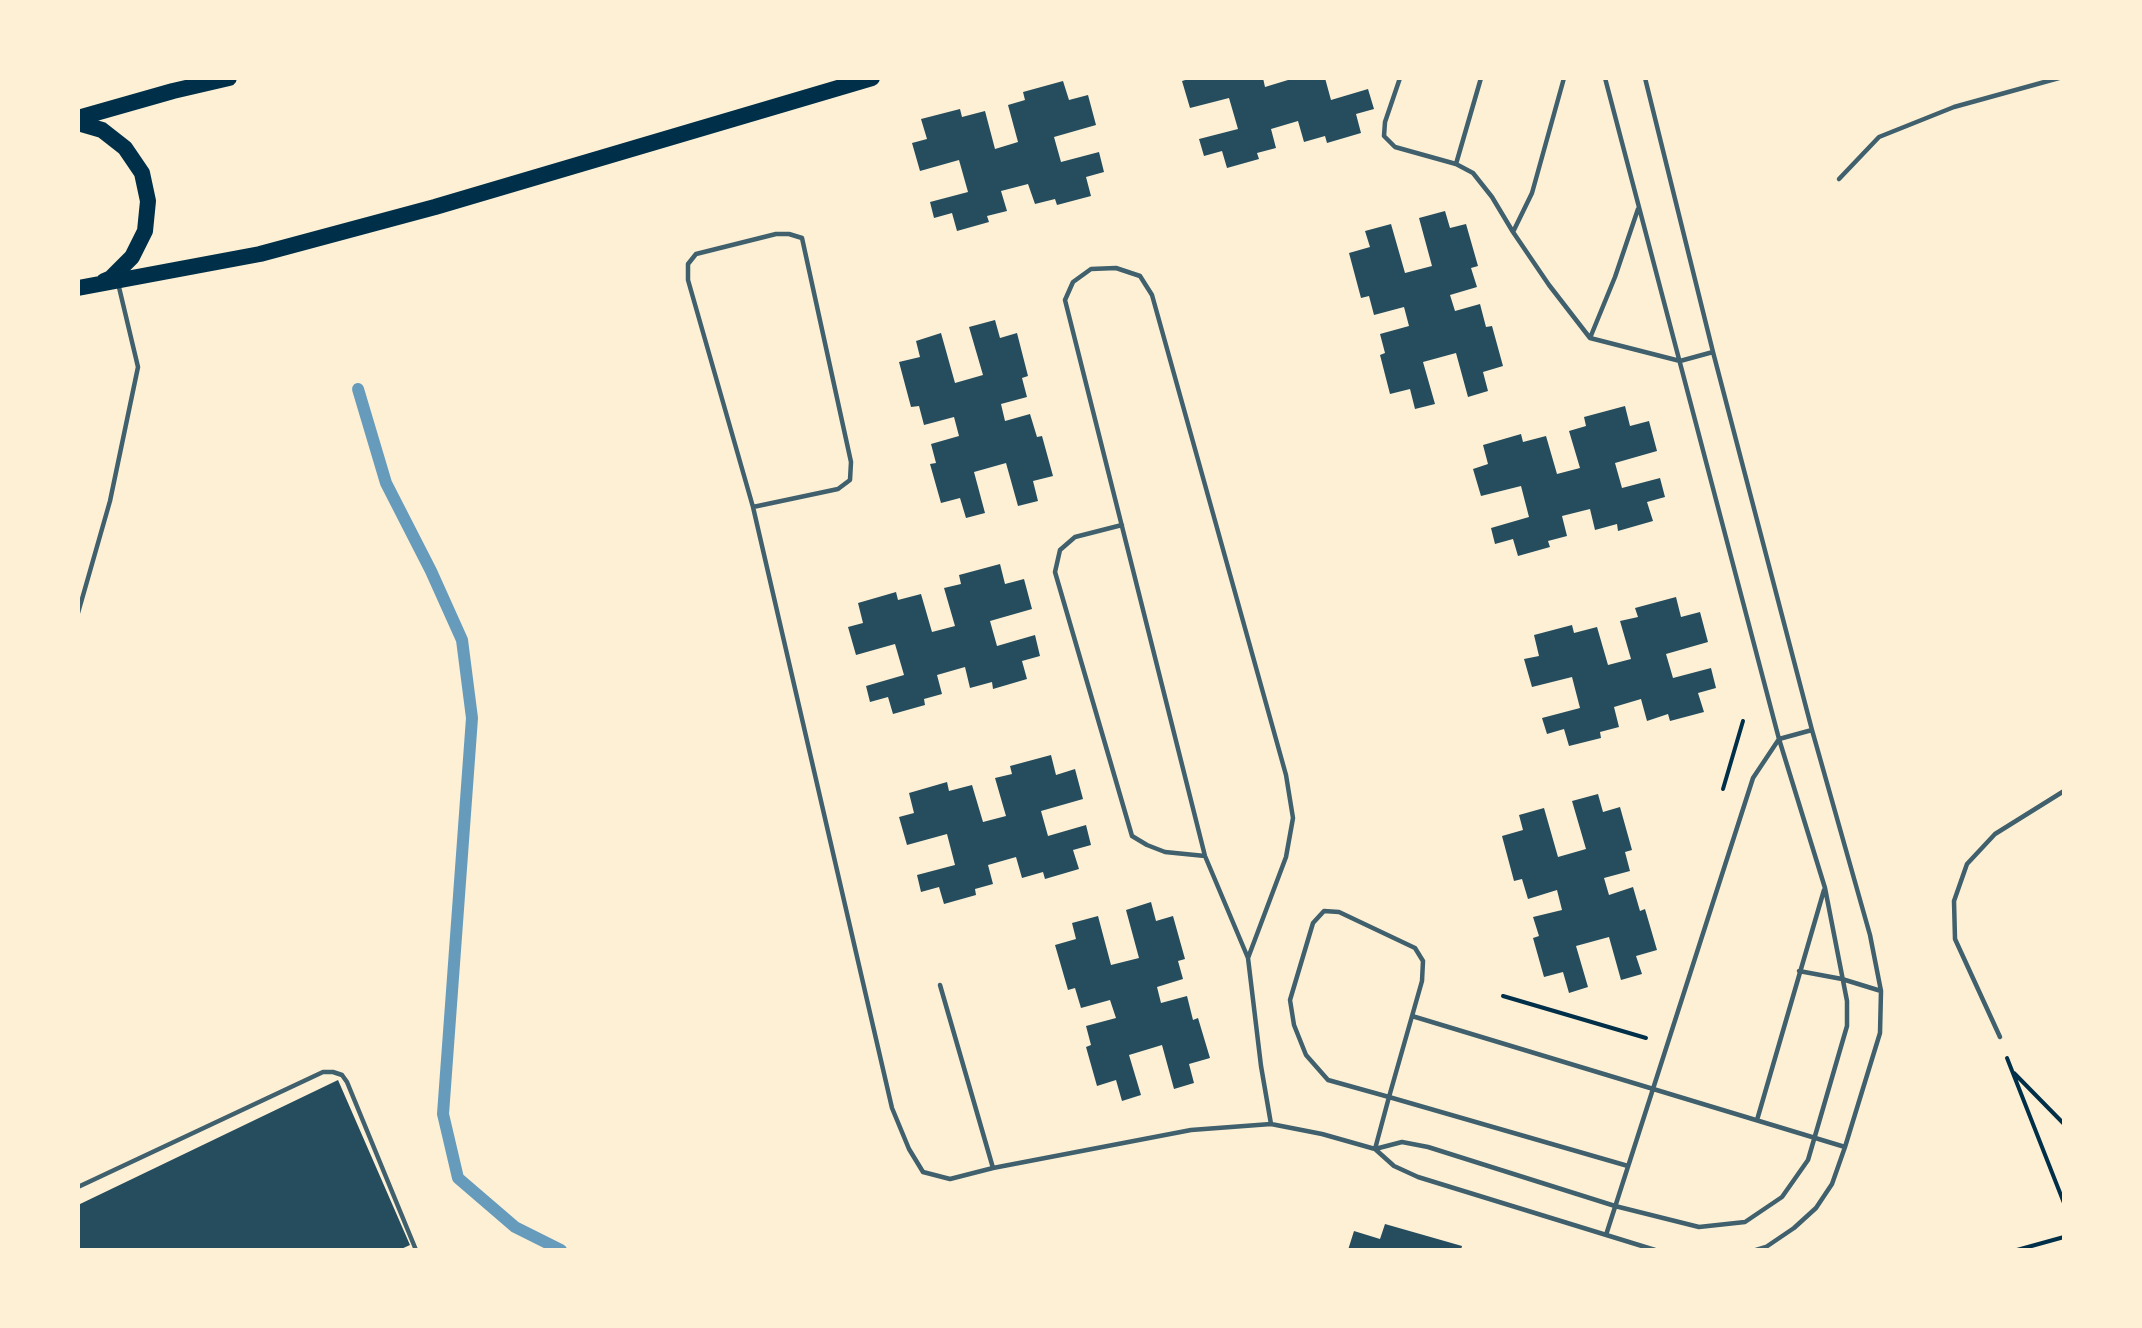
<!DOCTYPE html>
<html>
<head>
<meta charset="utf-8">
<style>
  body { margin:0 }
  #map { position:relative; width:2142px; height:1328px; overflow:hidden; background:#fdf0d5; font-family:"Source Serif 4",serif }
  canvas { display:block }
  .frame { position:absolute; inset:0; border:80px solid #fdf0d5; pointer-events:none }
</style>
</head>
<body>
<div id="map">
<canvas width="2142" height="1328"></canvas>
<div class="frame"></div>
</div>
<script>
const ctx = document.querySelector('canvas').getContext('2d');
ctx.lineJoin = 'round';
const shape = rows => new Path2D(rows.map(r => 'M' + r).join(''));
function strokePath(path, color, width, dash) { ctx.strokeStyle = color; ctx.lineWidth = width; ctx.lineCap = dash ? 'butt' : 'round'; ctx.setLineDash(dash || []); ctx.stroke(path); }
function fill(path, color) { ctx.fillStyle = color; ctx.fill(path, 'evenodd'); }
strokePath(shape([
  [358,389,386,483,431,571,462,640,472,718,443,1114,458,1178,515,1227,561,1250]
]), '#669bbc', 12);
fill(shape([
  [1192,78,1263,78,1265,87,1288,80,1288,78,1325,78,1331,100,1368,89,1374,109,1356,114,1361,133,1327,143,1325,136,1304,142,1298,121,1271,129,1276,148,1257,153,1259,159,1227,168,1222,151,1204,156,1199,139,1238,129,1229,98,1190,108,1182,81],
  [1063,81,1069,100,1088,95,1096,125,1054,137,1061,162,1099,152,1104,172,1086,177,1091,196,1057,205,1055,199,1035,204,1028,184,1001,191,1007,211,987,216,989,222,957,231,952,213,934,218,930,202,968,192,959,160,920,171,912,143,927,139,921,119,960,109,962,117,985,111,995,149,1018,142,1008,105,1025,100,1023,92],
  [1445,211,1450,228,1466,224,1478,266,1471,268,1477,287,1450,295,1455,311,1480,304,1486,327,1492,326,1503,366,1483,372,1488,391,1468,397,1456,353,1423,362,1435,404,1415,409,1410,389,1390,394,1380,355,1385,353,1380,334,1409,326,1404,307,1374,315,1369,296,1361,298,1349,253,1370,247,1365,231,1391,224,1405,273,1432,266,1419,218],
  [995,320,1000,338,1017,333,1028,376,1022,378,1027,397,1001,404,1005,421,1030,414,1037,437,1042,436,1053,476,1033,481,1038,501,1018,506,1006,463,974,472,985,513,966,518,960,498,941,503,930,464,936,463,931,444,959,436,954,417,924,425,919,406,911,407,899,362,920,357,916,341,941,333,955,383,983,375,969,327],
  [1625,406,1630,426,1649,421,1657,451,1615,463,1622,488,1660,478,1665,497,1647,502,1653,521,1618,531,1617,524,1595,530,1590,509,1562,516,1567,536,1548,541,1550,547,1518,556,1513,539,1495,544,1491,528,1529,517,1521,486,1481,496,1473,469,1488,464,1483,445,1521,434,1523,442,1546,436,1557,474,1580,468,1569,431,1586,426,1584,417],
  [1000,564,1005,584,1024,579,1032,609,990,621,997,646,1035,635,1040,656,1022,661,1027,679,993,689,992,682,970,688,965,667,937,675,942,694,924,699,925,705,893,714,888,697,870,702,866,686,904,675,895,644,856,655,848,627,863,623,858,603,896,592,898,600,921,594,932,632,955,626,944,588,961,584,959,575],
  [1676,597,1681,617,1700,612,1708,642,1666,654,1673,678,1711,668,1716,688,1698,693,1704,712,1670,721,1668,714,1647,721,1641,699,1614,707,1619,727,1600,732,1601,738,1569,746,1564,729,1547,734,1542,718,1580,708,1572,677,1532,687,1524,659,1539,656,1534,635,1572,625,1574,633,1597,627,1608,665,1631,659,1620,621,1638,617,1635,608],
  [1051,755,1056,775,1075,769,1083,799,1041,811,1048,836,1086,825,1091,845,1073,850,1079,869,1045,879,1043,872,1022,878,1016,857,988,865,993,884,975,889,976,895,944,904,939,887,921,892,917,875,955,865,947,834,907,845,899,817,914,813,909,793,947,782,949,791,972,785,983,822,1006,816,995,778,1012,774,1010,766],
  [1598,794,1603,812,1620,807,1632,850,1625,852,1630,871,1604,878,1609,895,1633,887,1640,911,1645,909,1657,950,1636,956,1642,974,1621,980,1609,937,1576,946,1588,987,1569,993,1563,972,1544,977,1533,938,1539,936,1533,917,1562,910,1557,890,1528,899,1522,879,1514,881,1502,836,1523,830,1519,815,1544,808,1558,857,1586,849,1572,801],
  [1151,902,1156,921,1173,916,1185,959,1178,961,1183,979,1157,987,1161,1003,1187,996,1193,1020,1198,1018,1210,1058,1189,1064,1194,1083,1174,1089,1162,1045,1129,1055,1141,1095,1122,1101,1116,1080,1097,1086,1086,1047,1091,1045,1086,1026,1116,1018,1110,1000,1081,1008,1075,988,1068,990,1055,945,1076,939,1072,923,1098,916,1111,965,1139,958,1126,910],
  [338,1080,410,1245,399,1250,78,1250,78,1205],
  [1385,1224,1462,1246,1461,1250,1348,1250,1354,1231,1380,1239]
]), '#264d5e');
strokePath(shape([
  [1723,789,1743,721],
  [1503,996,1646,1038],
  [2007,1058,2064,1203],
  [2014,1073,2064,1124],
  [2017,1250,2064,1237]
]), '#003049', 4);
strokePath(shape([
  [1400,78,1385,122,1384,136,1395,147,1456,164,1473,173,1492,197,1513,232,1549,285,1590,338,1680,361,1713,352],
  [1645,78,1713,352,1812,730,1870,935,1881,991,1880,1033,1845,1147,1832,1184,1816,1208,1794,1228,1766,1247,1756,1250],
  [1456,164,1481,78],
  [1839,179,1879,137,1954,107,2059,78],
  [1513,232,1532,193,1564,78],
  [1590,338,1615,277,1638,209],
  [753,507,838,489,850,480,851,462,802,238,789,234,776,234,696,254,688,264,688,280,753,507,892,1108,909,1149,923,1172,950,1179,993,1168,1191,1130,1271,1124,1322,1134,1375,1149,1394,1166,1418,1177,1655,1250],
  [1122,525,1075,537,1060,550,1055,572,1132,836,1147,845,1165,852,1205,856],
  [78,613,110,501,138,367,118,283],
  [1248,958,1286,857,1293,818,1286,775,1152,295,1140,276,1116,268,1091,269,1073,282,1065,300,1205,856,1248,958,1261,1066,1271,1124],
  [1799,971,1842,979,1881,991],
  [940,985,993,1168],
  [1412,1016,1845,1147],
  [2000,1037,1955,939,1954,901,1967,864,1995,834,2064,791],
  [1757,1120,1824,890],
  [1375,1149,1402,1142,1428,1147,1615,1206,1699,1227,1745,1222,1782,1197,1808,1160,1847,1026,1847,1001,1825,888,1779,739,1605,78],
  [1375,1149,1389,1097,1422,981,1423,961,1415,948,1339,912,1324,911,1313,923,1290,1000,1294,1025,1306,1055,1328,1080,1389,1097,1628,1166],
  [78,1187,323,1072,333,1072,342,1075,347,1082,416,1250],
  [1606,1235,1753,778,1779,739,1812,730]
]), '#3f606c', 4.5);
strokePath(shape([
  [78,118,173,91,229,78],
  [78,123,102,130,125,148,142,173,148,201,145,231,132,257,111,278,104,281],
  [78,288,260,254,435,207,872,78]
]), '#003049', 16);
</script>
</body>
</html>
